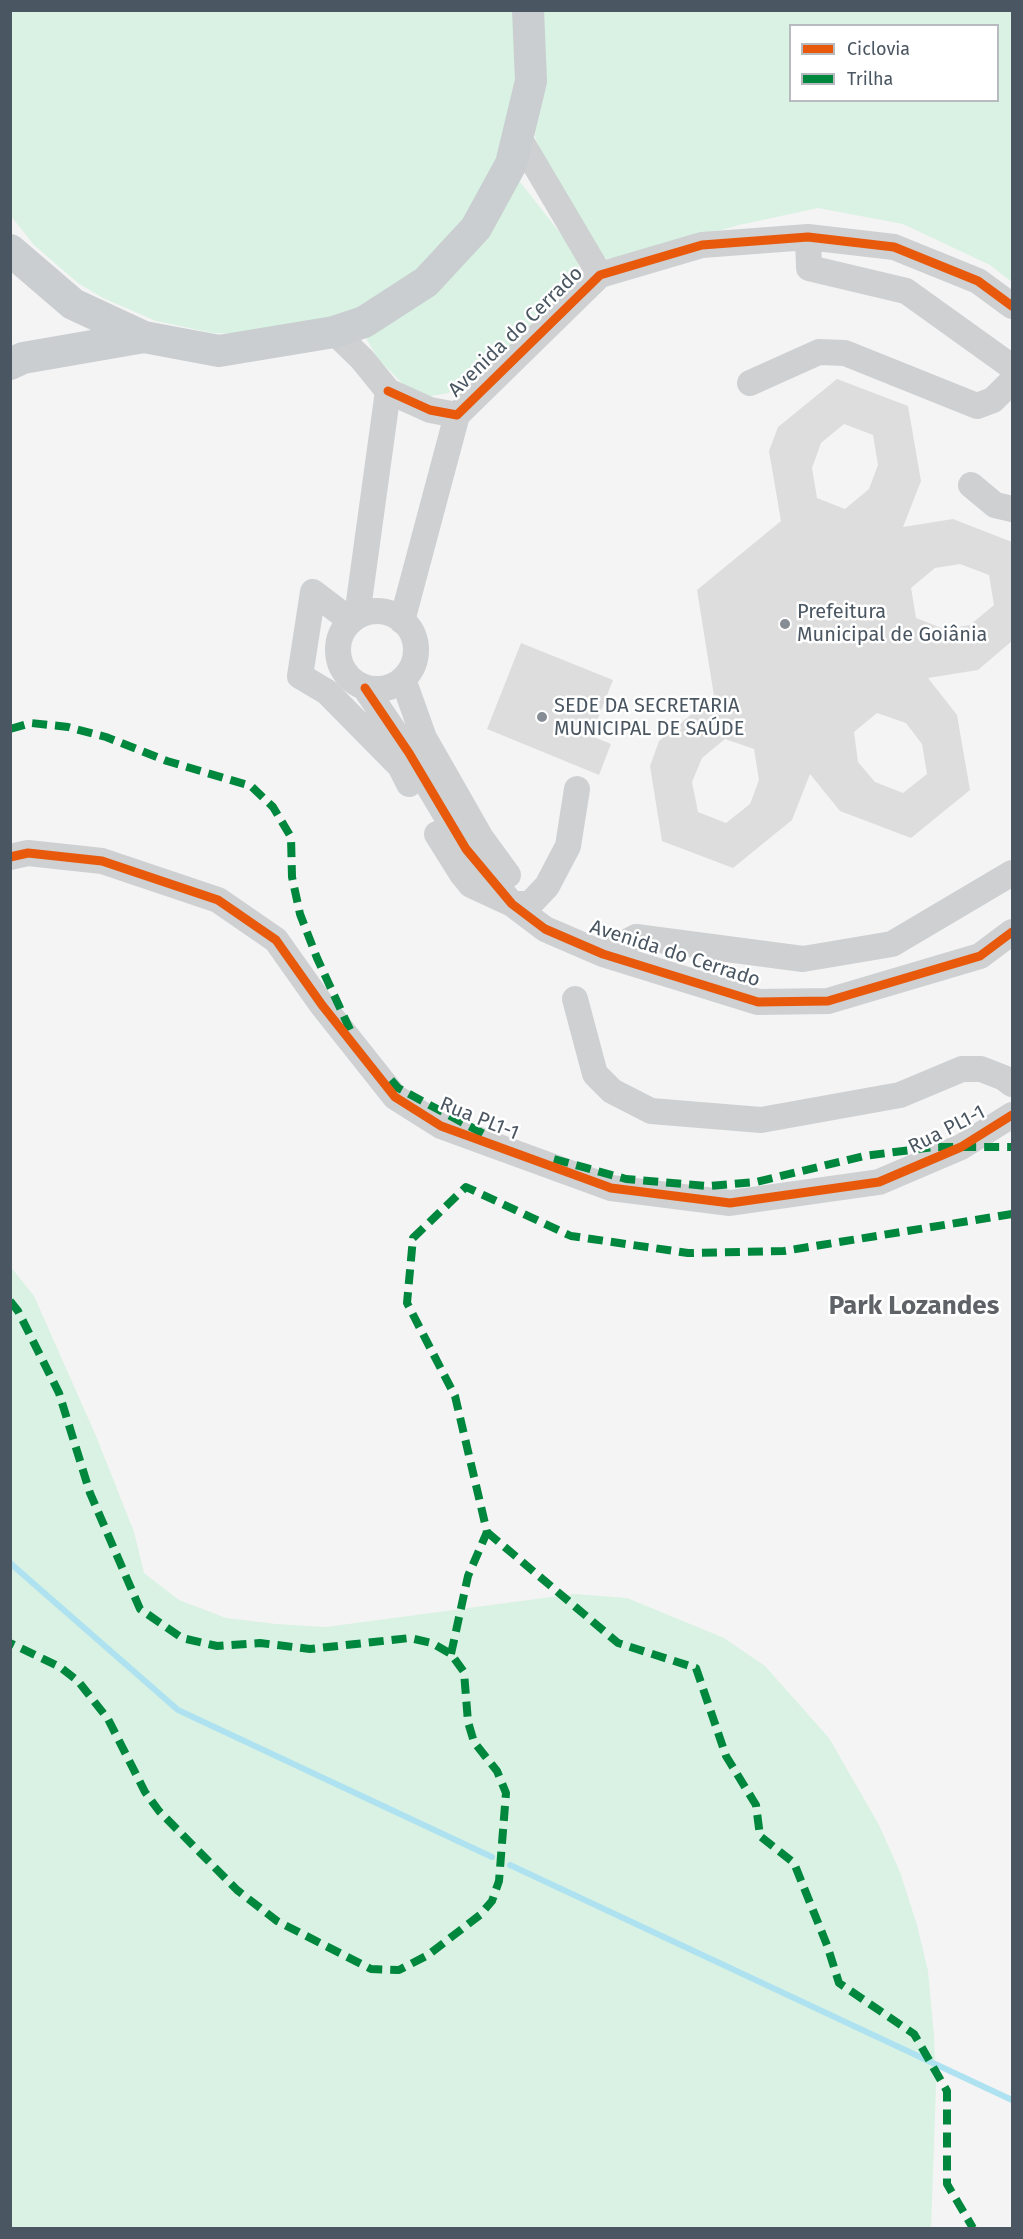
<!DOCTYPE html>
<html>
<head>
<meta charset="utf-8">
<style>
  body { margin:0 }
  #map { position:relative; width:1023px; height:2239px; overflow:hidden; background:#f4f4f4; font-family:"Fira Sans",sans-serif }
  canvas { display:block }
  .frame { position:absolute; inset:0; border:12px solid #4a5661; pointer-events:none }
  .legend { position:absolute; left:789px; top:24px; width:210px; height:78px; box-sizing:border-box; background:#fff; border:2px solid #b7bbc0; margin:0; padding:8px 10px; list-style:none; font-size:18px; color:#4a5661 }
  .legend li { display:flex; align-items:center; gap:12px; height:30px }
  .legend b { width:30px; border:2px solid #b7bbc0 }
</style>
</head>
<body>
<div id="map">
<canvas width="1023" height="2239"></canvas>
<div class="frame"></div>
<ul class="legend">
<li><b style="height:8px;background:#e8590c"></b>Ciclovia</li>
<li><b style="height:8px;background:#00873e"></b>Trilha</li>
</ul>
</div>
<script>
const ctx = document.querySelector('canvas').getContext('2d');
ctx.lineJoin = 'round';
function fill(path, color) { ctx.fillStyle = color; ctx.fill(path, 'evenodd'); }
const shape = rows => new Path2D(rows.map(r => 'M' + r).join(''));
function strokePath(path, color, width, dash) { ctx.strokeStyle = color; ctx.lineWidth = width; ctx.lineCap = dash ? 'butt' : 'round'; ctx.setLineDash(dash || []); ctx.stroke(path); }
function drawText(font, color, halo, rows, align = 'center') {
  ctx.font = font + ' "Fira Sans",sans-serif'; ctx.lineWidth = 5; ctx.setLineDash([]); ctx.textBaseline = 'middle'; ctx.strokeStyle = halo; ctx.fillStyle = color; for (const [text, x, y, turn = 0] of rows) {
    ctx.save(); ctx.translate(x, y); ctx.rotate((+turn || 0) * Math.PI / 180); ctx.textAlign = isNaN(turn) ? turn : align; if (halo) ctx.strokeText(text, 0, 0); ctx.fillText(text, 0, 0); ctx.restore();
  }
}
fill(shape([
  [10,11,517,11,521,50,507,141,465,221,426,264,353,310,327,320,241,334,213,333,156,321,103,298,78,283,34,245,11,216],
  [542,11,1012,11,1012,282,990,265,903,224,818,208,739,225,661,247,607,259,589,246,550,175,535,137],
  [790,26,998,26,998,100,790,100],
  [517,178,575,252,579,264,578,274,496,361,448,393,426,397,405,386,378,359,362,331],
  [10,1266,34,1296,96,1436,134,1532,144,1573,179,1600,226,1618,276,1624,326,1627,574,1594,627,1598,724,1638,765,1666,829,1738,879,1825,900,1872,917,1925,928,1971,934,2036,936,2086,931,2228,11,2228]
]), '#d9f2e3');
strokePath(shape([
  [10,1563,178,1710,492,1857],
  [510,1865,1012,2100]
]), '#aee2f0', 6);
fill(shape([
  [837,379,908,406,921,481,903,527,953,519,1012,542,1012,641,978,670,928,678,957,715,970,790,911,838,840,811,810,774,792,820,733,868,662,841,650,766,659,741,714,696,697,590,781,521,769,451,778,427],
  [844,424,873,435,878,465,869,489,845,509,817,498,812,468,821,443],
  [960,564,989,575,994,605,970,625,944,629,916,618,911,588,935,568],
  [877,713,906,723,922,744,927,774,903,793,875,782,858,762,854,732],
  [725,739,754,749,759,780,750,804,726,823,698,812,692,782,702,758],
  [521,643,613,680,591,736,611,744,599,775,487,729]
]), '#ddddde');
strokePath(shape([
  [518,136,600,275],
  [808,237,809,268,906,291,1012,367],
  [334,332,362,359,388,391,357,616],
  [750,383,819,352,845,353,977,406,993,400,1012,381],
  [388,391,430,410,457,415,600,275,702,245,808,237,894,247,978,281,1012,306],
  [971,485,995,505,1012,509],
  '338 650a39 39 0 1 1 78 0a39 39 0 1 1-78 0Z',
  [351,621,313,592,300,676,327,692,400,766,409,784],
  [402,621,457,415],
  [403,679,424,738,481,838,508,875],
  [365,688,409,753,466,849,512,904,545,929,603,954,758,1002,828,1001,980,956,1012,932],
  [437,834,462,874,471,885,512,904,530,904,547,886,568,846,577,789],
  [10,857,28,853,102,861,218,900,276,940,322,1005,395,1097,441,1126,611,1188,730,1203,879,1182,961,1147,1012,1115],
  [603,954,636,937,803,959,892,944,1012,873],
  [575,999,595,1074,612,1091,651,1111,761,1120,900,1095,962,1069,981,1069,1004,1078,1012,1084]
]), '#ced0d2', 26);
strokePath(shape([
  [10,250,73,304,144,337,219,351,334,332,364,322,426,282,476,228,511,164,531,81,528,10],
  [10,364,23,358,144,337]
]), '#caced1', 32);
strokePath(shape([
  [10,729,31,723,68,727,106,737,167,761,251,786,273,807,291,837,292,877,300,914,317,958,352,1034],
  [391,1080,398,1088,484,1134],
  [554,1159,626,1179,708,1186,756,1182,864,1156,934,1147,1012,1147],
  [10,1301,18,1311,59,1393,90,1493,140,1609,182,1638,217,1646,260,1643,310,1649,410,1638,432,1643,451,1654,464,1672,468,1722,474,1742,497,1771,506,1793,499,1881,492,1901,480,1915,428,1955,399,1970,371,1969,277,1921,237,1890,159,1811,145,1792,108,1719,78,1681,60,1667,10,1643],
  [487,1532,618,1643,696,1668,726,1756,756,1805,760,1836,794,1863,827,1945,839,1983,914,2034,947,2091,947,2184,973,2228],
  [451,1654,468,1576,487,1532,455,1396,407,1303,413,1238,466,1187,571,1236,688,1253,784,1251,1012,1214]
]), '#00873e', 8, [15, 8]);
strokePath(shape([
  [388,391,430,410,457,415,600,275,702,245,808,237,894,247,978,281,1012,306],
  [365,688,409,753,466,849,512,904,545,929,603,954,758,1002,828,1001,980,956,1012,932],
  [10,857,28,853,102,861,218,900,276,940,322,1005,395,1097,441,1126,611,1188,730,1203,879,1182,961,1147,1012,1115]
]), '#e8590c', 9);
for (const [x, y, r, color] of [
  [785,624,6,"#868d94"],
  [542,717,6,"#868d94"]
]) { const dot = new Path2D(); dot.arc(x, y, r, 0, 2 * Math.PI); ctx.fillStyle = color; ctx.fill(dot); strokePath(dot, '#fff', 2); }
drawText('20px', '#4a5661', '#fff', [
  ["Avenida do Cerrado",516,332,-44],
  ["Avenida do Cerrado",675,954,18],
  ["Rua PL1-1",479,1119,22],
  ["Rua PL1-1",947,1130,-27]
]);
drawText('20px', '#4a5661', '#fff', [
  ["Prefeitura",797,612],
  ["Municipal de Goiânia",797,635],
  ["SEDE DA SECRETARIA",554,706],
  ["MUNICIPAL DE SAÚDE",554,729]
], 'left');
drawText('bold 26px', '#5f6368', '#fff', [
  ["Park Lozandes",914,1307]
]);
</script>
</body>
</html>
